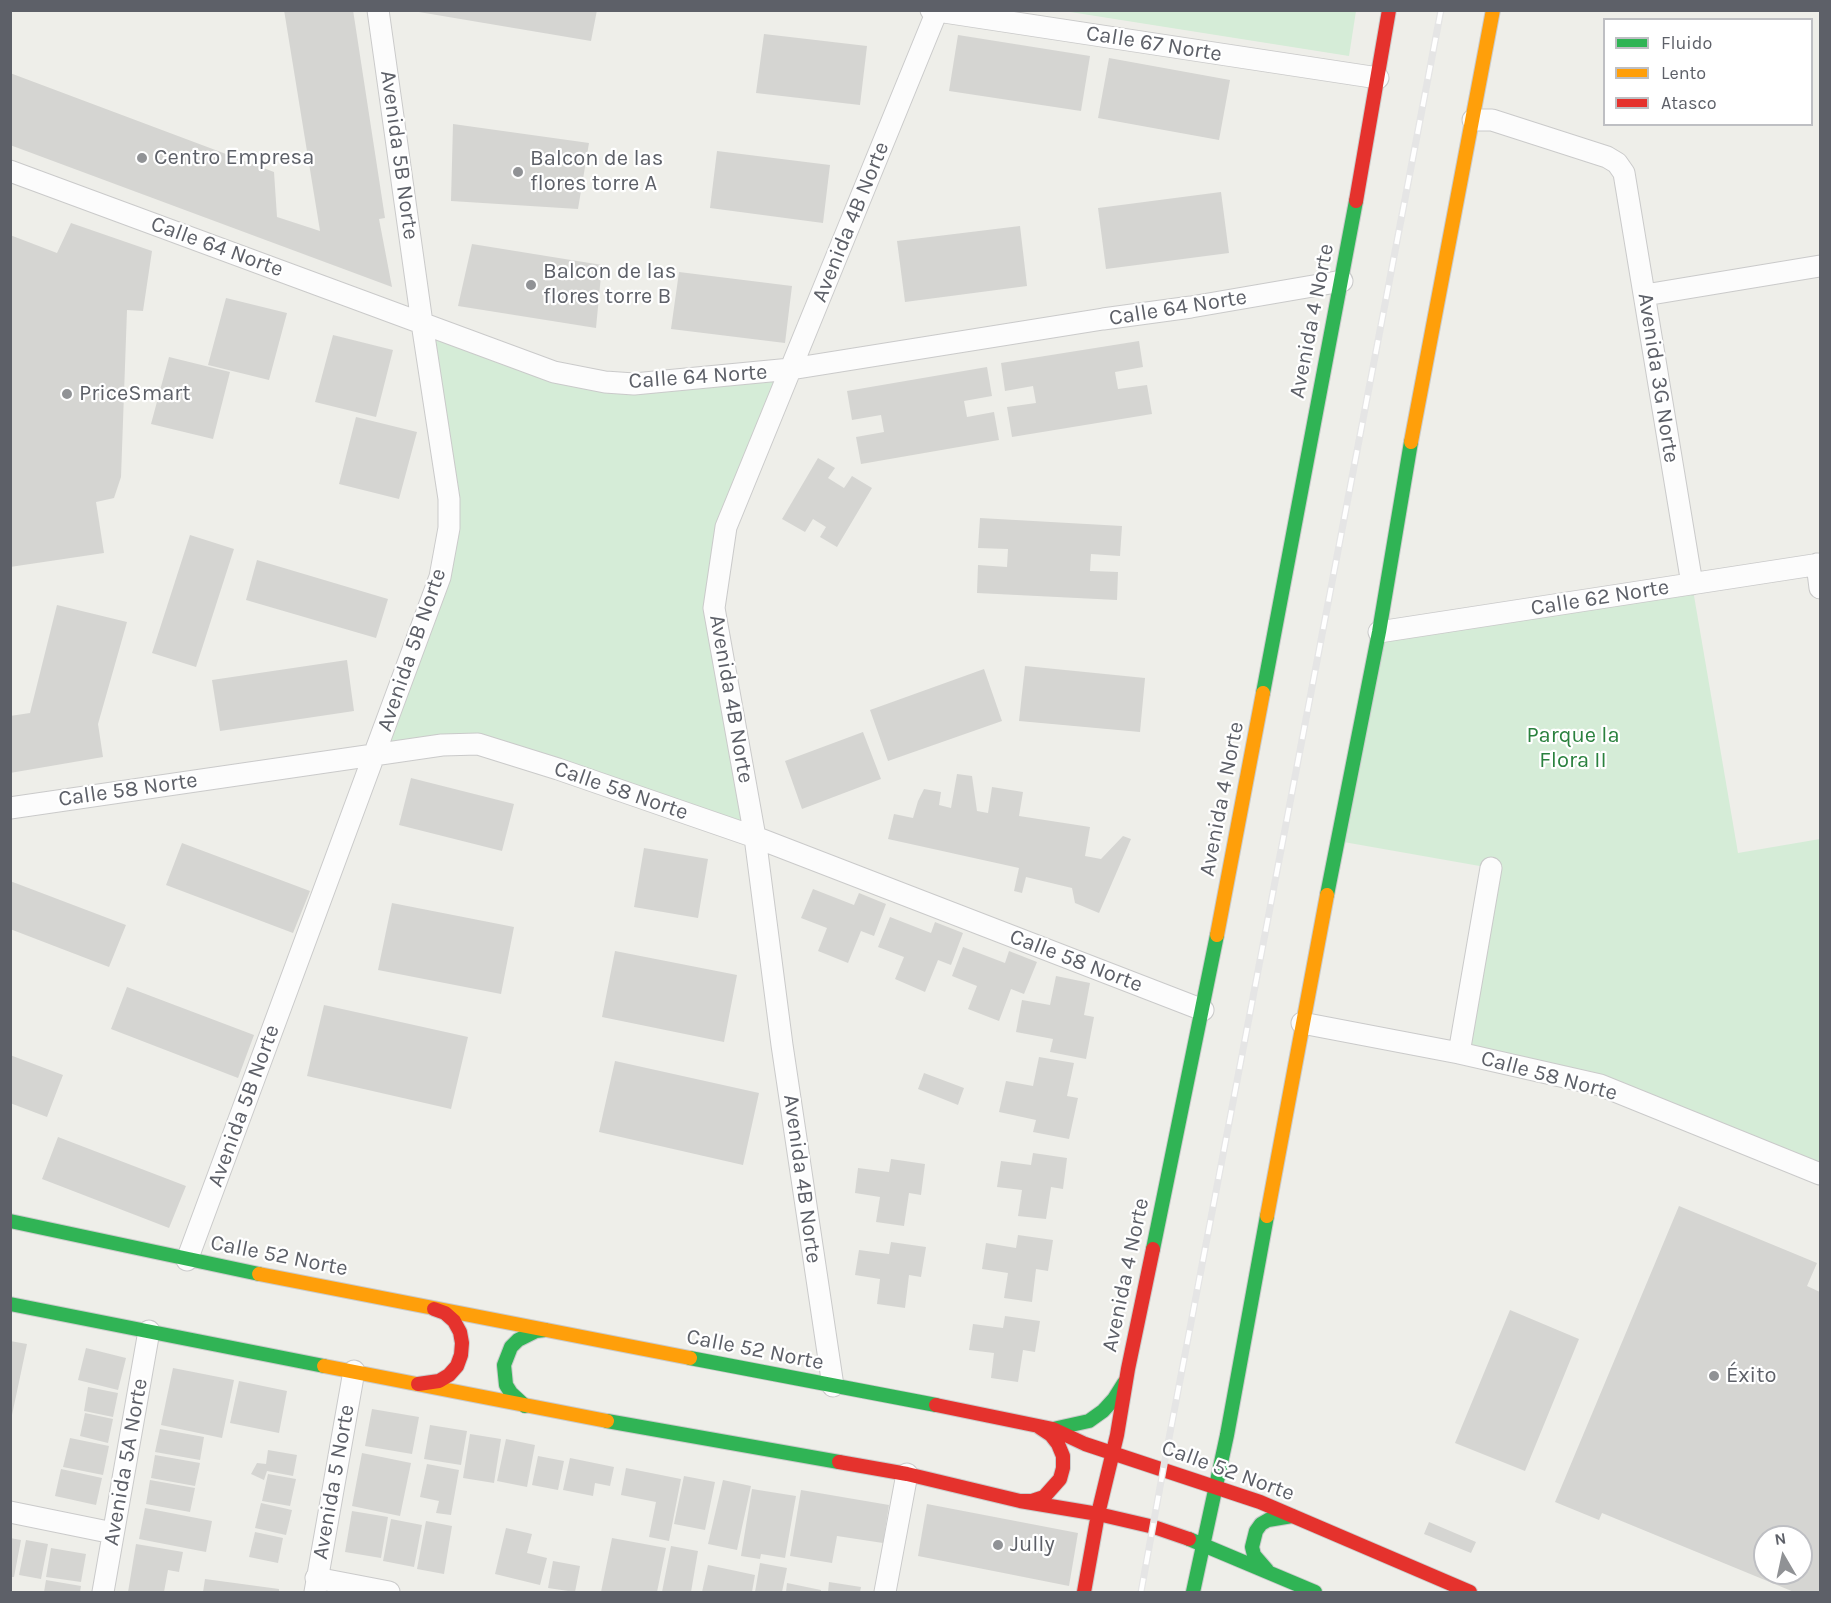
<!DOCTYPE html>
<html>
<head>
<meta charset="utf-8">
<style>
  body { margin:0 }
  #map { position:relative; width:1831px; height:1603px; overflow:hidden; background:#eeeee9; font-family:Karla,sans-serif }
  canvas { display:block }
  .frame { position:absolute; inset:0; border:12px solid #5d6068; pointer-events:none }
  .legend { position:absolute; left:1603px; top:18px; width:210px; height:108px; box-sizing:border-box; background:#fff; border:2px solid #bebfc3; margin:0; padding:8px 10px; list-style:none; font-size:18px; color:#5d6068 }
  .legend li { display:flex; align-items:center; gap:12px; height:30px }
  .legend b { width:30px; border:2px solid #bebfc3 }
  .north { position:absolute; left:1753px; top:1525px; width:60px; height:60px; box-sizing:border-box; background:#fff; border:2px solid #bebfc3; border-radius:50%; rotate:351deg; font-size:16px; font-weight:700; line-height:24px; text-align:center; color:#5d6068 }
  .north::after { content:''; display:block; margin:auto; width:21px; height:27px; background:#909295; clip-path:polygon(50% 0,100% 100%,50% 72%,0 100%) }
</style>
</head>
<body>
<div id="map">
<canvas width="1831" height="1603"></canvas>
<div class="frame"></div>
<ul class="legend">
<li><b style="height:8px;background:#30b455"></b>Fluido</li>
<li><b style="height:8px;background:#ff9f0a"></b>Lento</li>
<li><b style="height:8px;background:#e5322d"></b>Atasco</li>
</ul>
<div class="north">N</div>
</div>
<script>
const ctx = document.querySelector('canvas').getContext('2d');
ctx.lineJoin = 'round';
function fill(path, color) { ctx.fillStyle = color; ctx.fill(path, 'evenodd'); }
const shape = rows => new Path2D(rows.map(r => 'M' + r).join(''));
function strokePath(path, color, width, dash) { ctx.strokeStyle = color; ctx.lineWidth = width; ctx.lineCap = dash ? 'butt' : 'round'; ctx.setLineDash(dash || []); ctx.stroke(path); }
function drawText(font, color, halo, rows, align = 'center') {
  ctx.font = font + ' Karla,sans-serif'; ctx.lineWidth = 4.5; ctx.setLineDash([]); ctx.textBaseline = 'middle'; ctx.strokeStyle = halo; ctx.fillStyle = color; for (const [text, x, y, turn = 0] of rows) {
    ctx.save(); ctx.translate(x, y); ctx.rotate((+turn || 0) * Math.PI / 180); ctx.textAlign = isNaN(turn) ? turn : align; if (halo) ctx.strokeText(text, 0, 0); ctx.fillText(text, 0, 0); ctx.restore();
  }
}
fill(shape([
  [1064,11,1356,11,1349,56],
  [422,323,605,382,791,369,726,527,714,608,755,837,478,744,375,755,449,528],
  [1692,584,1738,853,1820,839,1820,1174,1600,1085,1459,1053,1491,868,1338,841,1379,632]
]), '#d5ecd7');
fill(shape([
  [284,10,353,10,385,218,379,219,392,287,10,145,10,73,274,172,277,217,320,231],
  [407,10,597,10,591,41],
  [764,34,867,46,860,105,756,93],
  [958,35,1090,56,1081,111,949,91],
  [1109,58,1230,80,1219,140,1098,118],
  [453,124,589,143,578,209,451,201],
  [717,151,830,165,823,223,710,208],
  [1221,192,1229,253,1106,269,1098,208],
  [71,223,152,251,143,311,127,310,121,477,114,498,96,502,104,553,10,567,10,235,57,253],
  [1020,226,1027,286,905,302,897,241],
  [472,244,602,265,596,328,458,306],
  [679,272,792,286,785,343,671,329],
  [226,298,287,313,269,380,208,365],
  [333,335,393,350,376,417,315,402],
  [1139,341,1143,367,1115,372,1118,389,1147,385,1152,414,1012,437,1007,407,1036,403,1033,386,1005,391,1001,363],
  [169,357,230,372,213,439,151,424],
  [987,367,992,396,964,401,967,417,994,412,999,440,861,464,856,437,884,432,881,415,852,420,847,391],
  [356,417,417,432,399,499,339,484],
  [818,458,835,468,828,478,844,488,852,476,872,488,837,547,820,537,826,527,813,519,805,532,782,519],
  [980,518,1122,526,1120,556,1091,554,1090,571,1118,572,1117,600,977,593,978,565,1007,567,1008,549,978,548],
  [190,535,234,549,196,667,152,653],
  [257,560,388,599,376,638,246,600],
  [57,605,127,622,98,724,103,757,10,773,10,716,30,713],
  [347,660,354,711,220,731,212,680],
  [1025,666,1145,678,1140,732,1019,721],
  [984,669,1002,721,888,761,870,710],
  [863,732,881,779,802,809,785,761],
  [957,774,972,776,977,811,988,813,992,787,1023,792,1019,816,1090,827,1085,856,1101,859,1123,836,1131,839,1099,913,1075,903,1072,888,1026,877,1022,893,1014,891,1019,868,888,839,894,814,913,818,918,801,924,789,941,792,939,805,951,808],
  [411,778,514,804,502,851,399,825],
  [182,843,310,891,293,933,166,885],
  [644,848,708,859,698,918,634,907],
  [10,881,126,925,109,967,10,929],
  [813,889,854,905,859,893,886,904,874,936,861,931,848,963,818,951,827,928,801,918],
  [392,903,514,927,501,994,378,970],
  [890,917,931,933,935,922,963,933,951,965,938,960,925,992,895,979,904,957,878,947],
  [963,947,1005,963,1009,951,1037,962,1024,994,1011,989,999,1021,968,1009,977,986,952,976],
  [615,951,737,975,724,1042,602,1017],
  [1056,976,1090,983,1084,1015,1094,1017,1086,1059,1050,1052,1053,1039,1016,1032,1022,1000,1050,1005],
  [127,987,254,1035,238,1078,111,1029],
  [324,1005,468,1037,451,1109,307,1076],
  [10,1055,63,1075,47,1117,10,1103],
  [1039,1057,1074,1063,1067,1096,1078,1098,1069,1139,1033,1132,1036,1120,999,1112,1006,1081,1033,1086],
  [615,1061,759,1093,743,1165,599,1132],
  [924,1073,964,1088,958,1105,918,1089],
  [58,1137,186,1186,169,1228,42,1179],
  [1033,1153,1067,1158,1063,1189,1051,1187,1046,1219,1018,1216,1022,1190,997,1187,1001,1161,1031,1165],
  [891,1159,925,1164,921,1195,909,1193,904,1226,876,1222,880,1197,855,1193,858,1168,889,1172],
  [1679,1206,1817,1263,1807,1286,1820,1292,1820,1592,1794,1592,1602,1513,1599,1520,1555,1502],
  [1765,1537,1801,1537,1801,1573,1765,1573],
  [1018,1235,1053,1240,1048,1271,1036,1269,1032,1302,1004,1298,1008,1273,982,1269,986,1243,1016,1248],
  [891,1242,926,1247,921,1277,909,1275,905,1308,877,1304,880,1279,855,1275,859,1250,889,1254],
  [1510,1310,1579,1339,1525,1471,1455,1443],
  [1005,1316,1040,1321,1035,1352,1023,1350,1018,1382,991,1378,994,1353,969,1350,973,1324,1003,1328],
  [10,1341,27,1344,12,1415,10,1415],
  [86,1348,126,1358,118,1390,78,1380],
  [173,1368,234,1380,222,1438,161,1425],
  [239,1381,287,1391,279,1433,230,1423],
  [88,1387,118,1393,113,1417,84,1411],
  [372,1409,419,1417,412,1454,365,1446],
  [85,1413,113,1419,108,1443,80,1436],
  [430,1425,467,1431,461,1465,424,1459],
  [160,1429,204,1437,200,1460,155,1452],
  [470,1434,501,1439,494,1483,463,1478],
  [70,1438,109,1446,103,1475,63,1467],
  [506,1439,535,1445,527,1487,497,1481],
  [268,1450,297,1455,293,1476,267,1471,264,1480,251,1474,257,1463,266,1464],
  [362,1453,411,1463,400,1516,352,1506],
  [155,1455,200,1463,195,1486,151,1478],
  [538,1456,564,1461,558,1490,532,1485],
  [570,1458,614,1467,610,1486,595,1483,593,1496,563,1490],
  [427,1464,459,1470,451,1515,436,1513,439,1501,420,1497],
  [626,1468,681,1479,669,1541,649,1537,656,1502,621,1495],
  [61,1469,102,1478,96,1505,55,1496],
  [268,1474,296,1479,290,1506,262,1501],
  [684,1476,715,1482,705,1530,674,1524],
  [150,1480,195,1488,190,1512,146,1504],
  [723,1480,751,1486,737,1550,708,1544],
  [752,1489,796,1496,785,1558,761,1554,760,1559,741,1556],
  [801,1490,889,1505,883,1543,837,1536,832,1563,790,1556],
  [261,1503,292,1510,286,1535,255,1528],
  [927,1504,1078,1533,1069,1586,918,1556],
  [145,1508,212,1521,206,1552,139,1539],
  [352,1511,388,1517,381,1558,345,1552],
  [391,1519,422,1525,414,1567,383,1561],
  [426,1521,452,1526,444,1574,417,1569],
  [1429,1522,1476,1542,1471,1553,1424,1534],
  [506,1528,532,1534,527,1553,547,1558,540,1585,495,1574],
  [255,1532,283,1538,278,1563,249,1557],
  [10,1538,21,1540,14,1577,10,1577],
  [612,1538,666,1548,657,1592,601,1592],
  [26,1540,48,1544,41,1579,19,1575],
  [136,1544,183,1552,179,1572,168,1570,164,1592,128,1592],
  [671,1546,698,1551,691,1592,662,1592],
  [51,1548,86,1554,81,1582,46,1577],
  [553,1561,580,1566,575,1592,548,1588],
  [760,1563,787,1568,782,1592,755,1592],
  [708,1565,755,1575,752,1592,702,1592],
  [205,1579,279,1589,279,1592,203,1592],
  [46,1580,81,1586,80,1592,44,1592],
  [829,1582,861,1587,860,1592,828,1592],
  [787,1583,821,1590,821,1592,786,1592]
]), '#d5d5d2');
const street = shape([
  [931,10,1378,78],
  [1473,120,1492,120,1607,157,1617,163,1624,173,1692,584],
  [10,171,554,372,605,382,634,384,791,369,1103,319,1191,307,1342,281],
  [1645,295,1820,266],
  [1817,564,1820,588],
  [1379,632,1820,564],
  [10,808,442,745,478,744,558,769,755,837,1203,1010],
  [1302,1023,1459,1053,1600,1085,1820,1174],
  [1459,1053,1491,868],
  [187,1260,440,577,449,528,449,499,422,323,378,10],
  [833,1386,782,1045,755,837,714,608,726,527,937,11],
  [10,1512,113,1533],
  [316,1578,389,1592],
  [103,1592,149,1331],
  [315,1592,354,1371],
  [885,1592,907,1474]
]);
const fast = shape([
  [1263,693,1356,201],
  [1327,895,1379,632,1411,442],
  [10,1221,259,1274],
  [1153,1249,1217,935],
  [10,1304,324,1366],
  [690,1358,936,1405],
  [525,1406,511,1393,506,1385,504,1365,511,1347,518,1340,536,1331,545,1330],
  [607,1421,839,1462],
  [1053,1429,1089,1421,1103,1411,1114,1399,1124,1383],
  [1189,1539,1315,1592],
  [1267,1570,1254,1555,1252,1547,1256,1531,1261,1524,1268,1520,1292,1516],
  [1193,1592,1227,1435,1267,1216]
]);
const slow = shape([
  [1411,442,1493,10],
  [1217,935,1263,693],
  [1267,1216,1327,895],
  [259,1274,690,1358],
  [324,1366,607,1421]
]);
const jam = shape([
  [1356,201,1389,10],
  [418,1384,439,1381,449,1375,457,1366,461,1355,462,1343,460,1332,454,1321,445,1313,434,1309],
  [936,1405,1053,1429,1085,1444,1260,1502,1470,1592],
  [839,1462,907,1474,1020,1501,1098,1514,1154,1527,1189,1539],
  [1020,1501,1032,1501,1044,1497,1060,1479,1063,1468,1063,1456,1058,1444,1051,1435,1039,1427],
  [1084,1592,1098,1514,1117,1435,1128,1369,1153,1249]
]);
strokePath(street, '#cacaca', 23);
strokePath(fast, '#cacbcb', 16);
strokePath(slow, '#cacbcb', 16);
strokePath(jam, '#cacbcb', 16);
strokePath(street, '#fcfcfc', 21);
strokePath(fast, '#30b455', 14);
strokePath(slow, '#ff9f0a', 14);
strokePath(jam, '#e5322d', 14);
const rail = shape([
  [1141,1592,1166,1454,1441,10]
]);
strokePath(rail, '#e5e5e5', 7);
strokePath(rail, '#fff', 4.5, [14]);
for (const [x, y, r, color] of [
  [142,158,6,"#909295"],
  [518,172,6,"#909295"],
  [531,285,6,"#909295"],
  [67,394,6,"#909295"],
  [1714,1376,6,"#909295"],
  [998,1545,6,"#909295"]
]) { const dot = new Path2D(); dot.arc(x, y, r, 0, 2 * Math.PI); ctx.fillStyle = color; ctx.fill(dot); strokePath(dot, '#fff', 2); }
drawText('22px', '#5d6068', '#fff', [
  ["Calle 67 Norte",1154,44,9],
  ["Avenida 5B Norte",399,155,82],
  ["Avenida 4B Norte",851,222,-68],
  ["Calle 64 Norte",217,247,20],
  ["Calle 64 Norte",1178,308,-9],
  ["Avenida 4 Norte",1312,321,-79],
  ["Calle 64 Norte",698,377,-4],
  ["Avenida 3G Norte",1658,378,81],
  ["Calle 62 Norte",1600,598,-9],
  ["Avenida 5B Norte",412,650,-71],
  ["Avenida 4B Norte",731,699,80],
  ["Calle 58 Norte",128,790,-8],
  ["Calle 58 Norte",621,791,19],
  ["Avenida 4 Norte",1222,799,-79],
  ["Calle 58 Norte",1076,961,21],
  ["Calle 58 Norte",1549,1076,15],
  ["Avenida 5B Norte",244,1106,-70],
  ["Avenida 4B Norte",802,1179,82],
  ["Calle 52 Norte",279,1256,11],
  ["Avenida 4 Norte",1126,1275,-78],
  ["Calle 52 Norte",755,1350,11],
  ["Avenida 5A Norte",126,1462,-80],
  ["Calle 52 Norte",1228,1471,20],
  ["Avenida 5 Norte",334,1482,-80]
]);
drawText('22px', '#5d6068', '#fff', [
  ["Centro Empresa",154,158],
  ["Balcon de las",530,159],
  ["flores torre A",530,184],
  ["Balcon de las",543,272],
  ["flores torre B",543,297],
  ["PriceSmart",79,394],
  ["Éxito",1726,1376],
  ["Jully",1010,1545]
], 'left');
drawText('22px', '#2a813e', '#fff', [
  ["Parque la",1573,736],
  ["Flora II",1573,761]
]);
</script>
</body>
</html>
